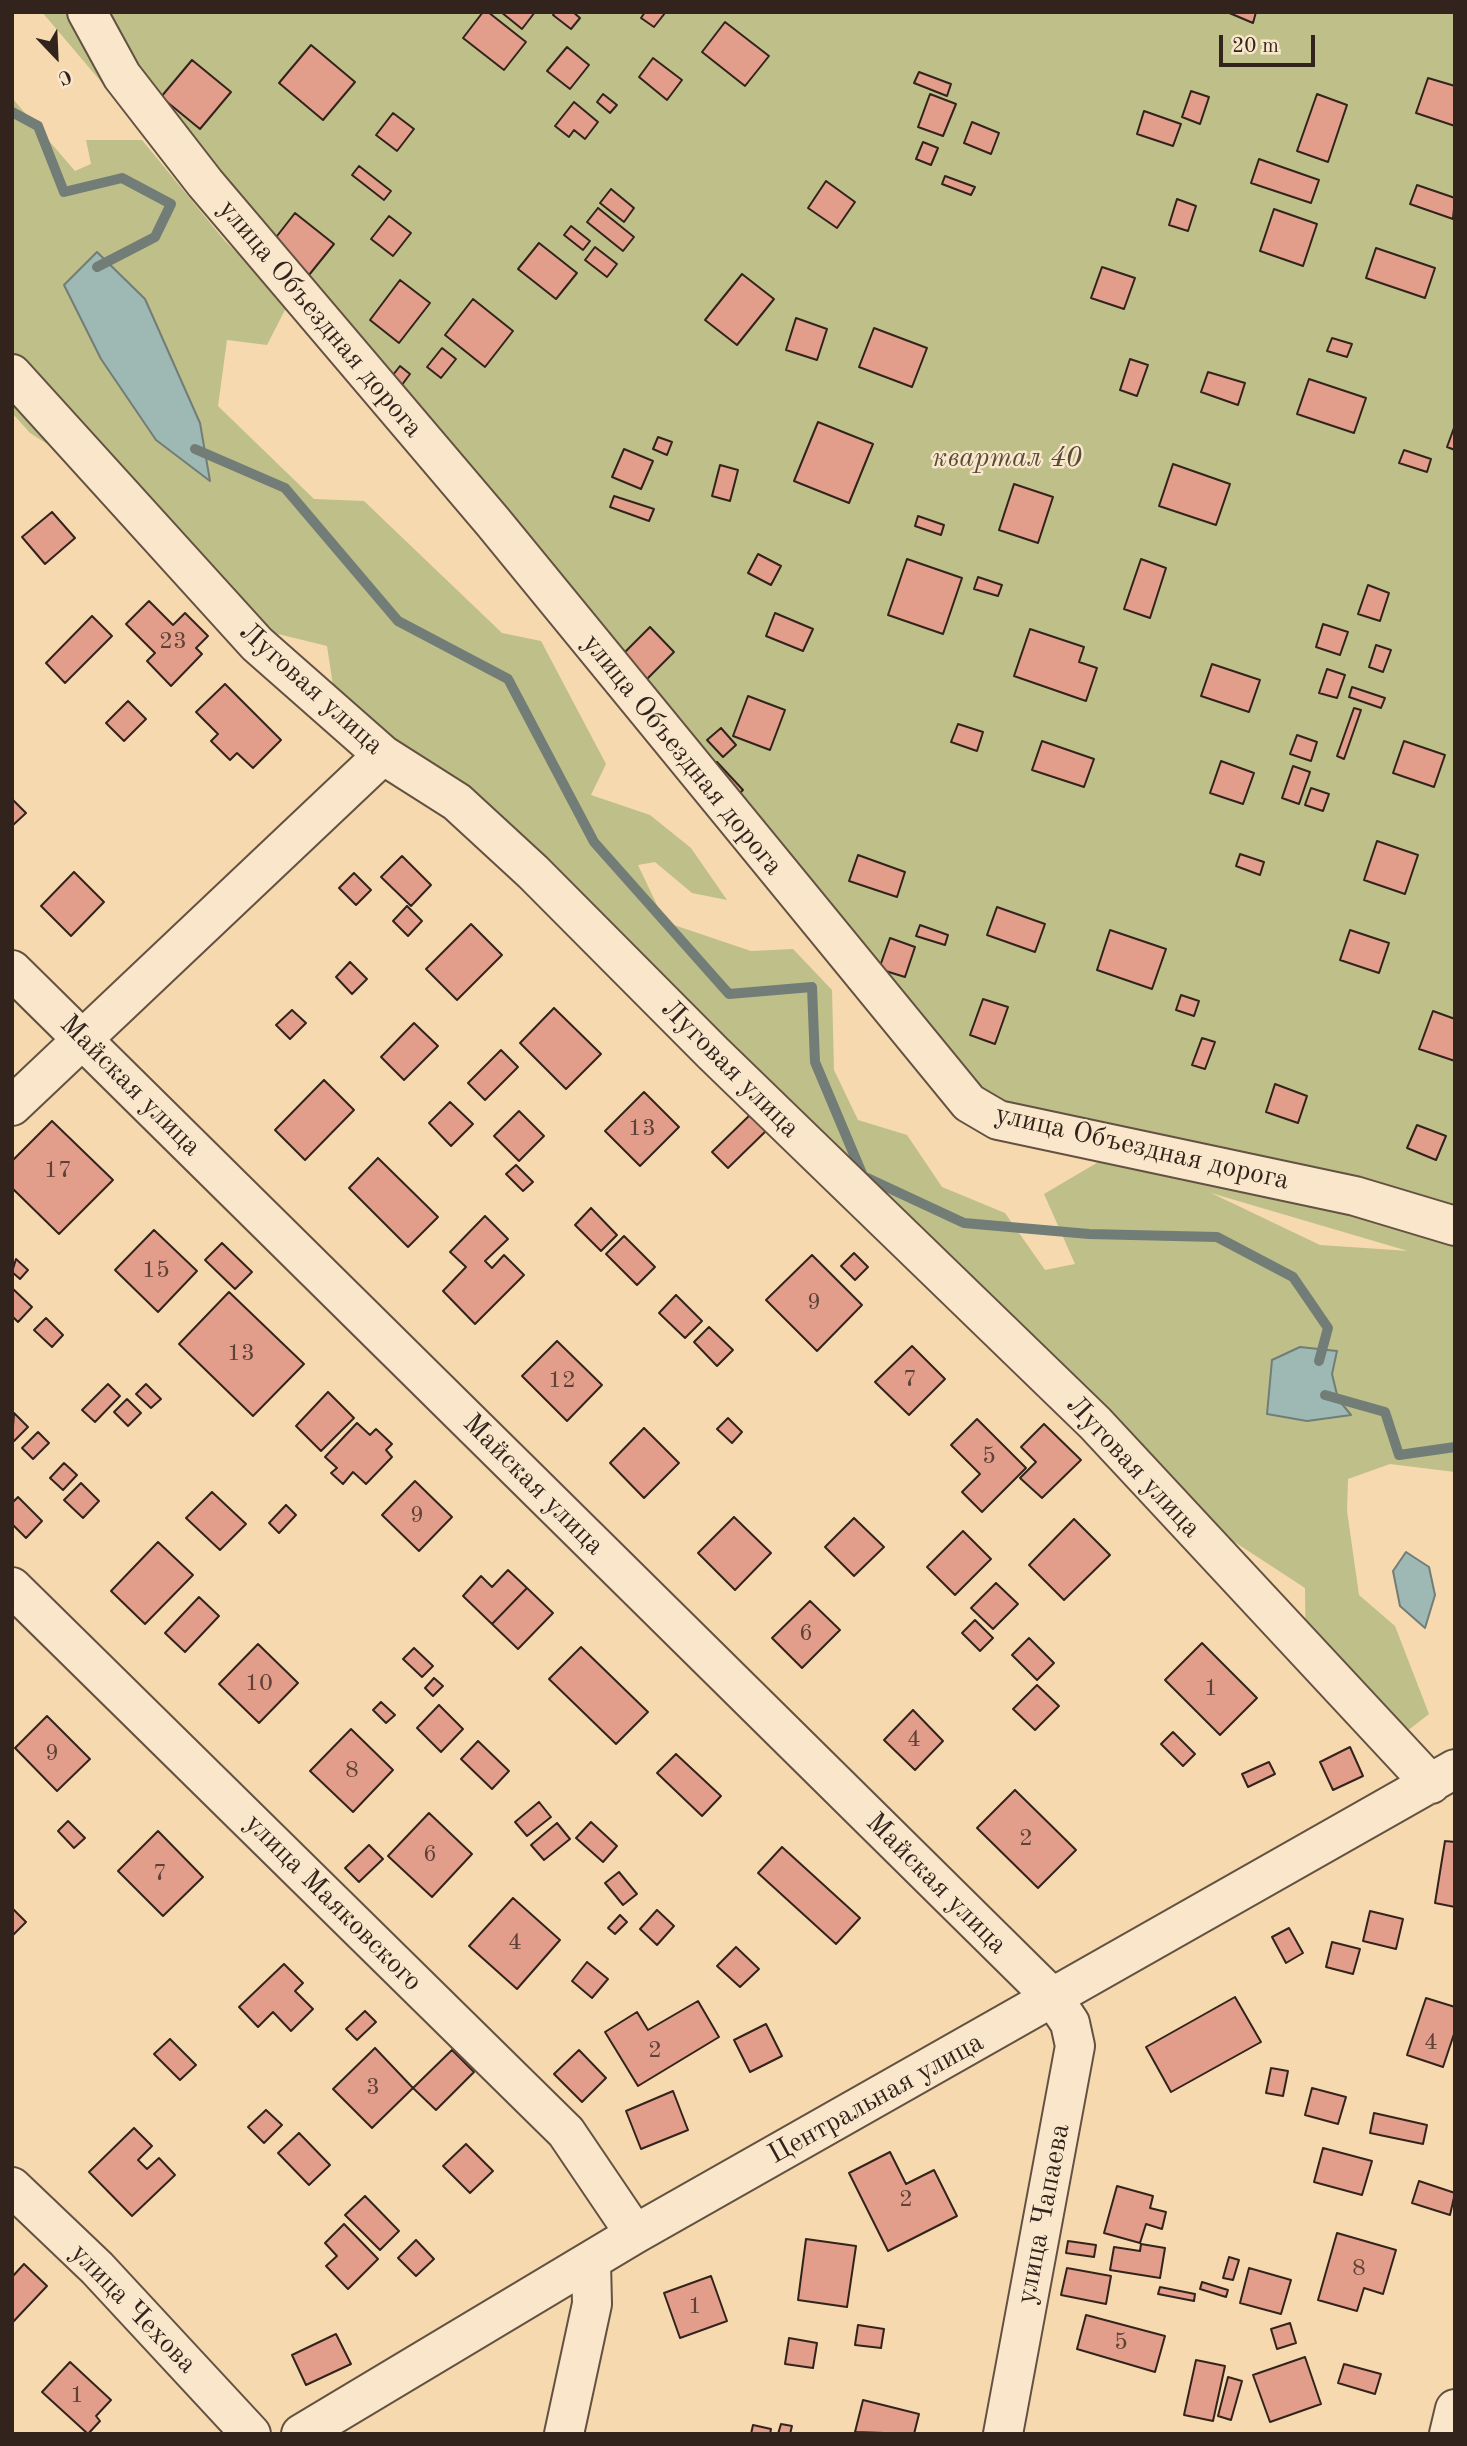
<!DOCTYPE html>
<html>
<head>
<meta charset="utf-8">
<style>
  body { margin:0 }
  #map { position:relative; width:1467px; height:2446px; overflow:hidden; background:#f6d9af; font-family:"Old Standard TT",serif }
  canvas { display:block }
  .frame { position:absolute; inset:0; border:14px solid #32241c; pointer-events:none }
  .north { position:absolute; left:21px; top:21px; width:70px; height:70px; -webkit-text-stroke:5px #f9e6cb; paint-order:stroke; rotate:157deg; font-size:19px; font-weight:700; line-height:28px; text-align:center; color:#32241c }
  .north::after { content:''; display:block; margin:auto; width:24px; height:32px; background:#32241c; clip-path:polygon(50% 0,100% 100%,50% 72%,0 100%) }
  .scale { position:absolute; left:1219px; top:35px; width:96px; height:32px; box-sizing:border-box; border:4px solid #32241c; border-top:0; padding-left:9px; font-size:21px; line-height:24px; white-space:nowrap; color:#32241c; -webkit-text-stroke:5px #f9e6cb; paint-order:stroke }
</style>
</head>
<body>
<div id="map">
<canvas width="1467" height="2446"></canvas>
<div class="frame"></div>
<div class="north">С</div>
<div class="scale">20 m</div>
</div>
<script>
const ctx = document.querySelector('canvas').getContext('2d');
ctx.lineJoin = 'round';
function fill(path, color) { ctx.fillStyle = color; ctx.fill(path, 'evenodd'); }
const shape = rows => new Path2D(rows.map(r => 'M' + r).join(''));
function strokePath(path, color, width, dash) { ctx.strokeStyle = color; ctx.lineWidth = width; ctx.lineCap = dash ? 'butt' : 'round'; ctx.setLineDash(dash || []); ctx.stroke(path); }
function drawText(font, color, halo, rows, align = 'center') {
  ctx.font = font + ' "Old Standard TT",serif'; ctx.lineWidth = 5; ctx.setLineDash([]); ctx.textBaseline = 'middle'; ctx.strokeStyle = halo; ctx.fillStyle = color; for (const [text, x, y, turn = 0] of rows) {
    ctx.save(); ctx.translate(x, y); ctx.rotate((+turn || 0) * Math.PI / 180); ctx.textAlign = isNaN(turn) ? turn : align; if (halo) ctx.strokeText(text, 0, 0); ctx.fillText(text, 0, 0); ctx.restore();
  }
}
fill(shape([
  [42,12,1455,12,1455,1472,1390,1464,1348,1479,1347,1511,1359,1595,1395,1626,1429,1714,1380,1752,1306,1664,1305,1588,1230,1539,1172,1527,718,1042,337,711,327,646,266,631,173,524,30,433,12,413,12,98,75,171,91,164,86,140,142,140,225,241,286,300],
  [288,304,965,1122,1100,1161,1044,1194,1075,1264,1045,1270,1005,1213,942,1187,907,1135,858,1120,834,1070,832,990,793,949,751,951,665,922,638,865,655,862,692,893,727,900,691,848,650,815,591,795,606,764,541,641,502,633,364,501,314,499,218,406,227,340,267,345],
  [1211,1193,1408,1251,1409,1251,1320,1245]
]), '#bebf89');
const water = shape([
  [97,252,145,299,200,423,210,481,156,440,101,359,64,285,97,252],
  [1300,1347,1337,1351,1332,1374,1338,1399,1351,1415,1307,1421,1267,1414,1272,1360,1300,1347],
  [1406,1552,1429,1567,1435,1595,1425,1628,1400,1606,1393,1571,1406,1552]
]);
fill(water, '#9eb9b3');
strokePath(water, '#737d77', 2);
strokePath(shape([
  [12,112,38,126,64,192,122,178,171,204,155,237,97,267],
  [195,449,285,488,398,621,508,679,594,842,729,994,812,987,815,1062,863,1176,964,1223,1089,1234,1217,1237,1293,1277,1328,1328,1319,1361],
  [1325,1395,1385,1412,1399,1455,1455,1447]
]), '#737d77', 10);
const building = shape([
  [483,12,488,12,526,42,504,70,463,38,483,12],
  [501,12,535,12,522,29,501,12],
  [555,12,573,12,580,18,571,29,553,15,555,12],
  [645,12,664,12,665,13,654,27,641,18,645,12],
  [1227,12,1256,12,1253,23,1227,12],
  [725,22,769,56,745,86,702,52,725,22],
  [311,45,355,82,323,120,279,83,311,45],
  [567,47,589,65,570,89,547,71,567,47],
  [653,58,682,80,667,100,639,77,653,58],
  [192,60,231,92,200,129,161,97,192,60],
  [919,72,951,84,947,96,914,83,919,72],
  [1428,78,1455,86,1455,126,1416,113,1428,78],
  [1191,91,1209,97,1200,124,1182,117,1191,91],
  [603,94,617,105,610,113,597,102,603,94],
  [930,94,956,104,943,136,918,127,930,94],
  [1317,94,1347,105,1328,162,1297,151,1317,94],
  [574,102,598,122,585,139,574,130,569,137,555,126,574,102],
  [1144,111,1181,124,1173,146,1137,134,1144,111],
  [393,113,414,129,397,151,376,135,393,113],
  [972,122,999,133,991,154,964,143,972,122],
  [923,142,938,148,931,165,916,159,923,142],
  [1259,159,1319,180,1311,203,1251,183,1259,159],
  [359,166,391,191,384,200,352,175,359,166],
  [945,176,975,187,971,195,942,184,945,176],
  [826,181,855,202,837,228,808,208,826,181],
  [1417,185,1455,198,1453,219,1410,204,1417,185],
  [611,189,634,208,624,222,600,203,611,189],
  [1177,199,1196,206,1188,231,1169,225,1177,199],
  [598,208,634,237,623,251,587,222,598,208],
  [1274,209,1317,224,1303,266,1260,251,1274,209],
  [295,213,334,244,309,275,270,245,295,213],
  [389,216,411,233,393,256,371,239,389,216],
  [571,226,590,241,583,250,564,235,571,226],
  [539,243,577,273,556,299,518,269,539,243],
  [595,247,617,264,607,277,585,260,595,247],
  [1376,248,1435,268,1425,298,1366,278,1376,248],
  [1102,267,1135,278,1124,309,1091,298,1102,267],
  [742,274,774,299,737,345,705,320,742,274],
  [400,280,430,303,399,343,370,320,400,280],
  [473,299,513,331,485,367,445,335,473,299],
  [796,318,827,329,817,360,786,350,796,318],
  [874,328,927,348,912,387,859,367,874,328],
  [1332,338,1352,344,1347,357,1327,351,1332,338],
  [442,348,456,359,441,378,427,367,442,348],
  [1130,359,1148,365,1137,396,1120,390,1130,359],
  [400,366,410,374,393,397,382,389,400,366],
  [1208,372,1245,383,1238,405,1201,392,1208,372],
  [1309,379,1366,398,1354,433,1297,414,1309,379],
  [818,422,873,444,849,503,794,481,818,422],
  [1455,425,1455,450,1447,447,1455,425],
  [658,437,672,442,667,455,653,449,658,437],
  [624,449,653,461,641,489,612,477,624,449],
  [1404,450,1431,459,1427,472,1399,463,1404,450],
  [1173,464,1230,484,1216,525,1159,506,1173,464],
  [720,465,738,470,730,501,712,496,720,465],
  [1014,484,1053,497,1038,543,999,530,1014,484],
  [614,496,654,509,649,521,610,507,614,496],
  [52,512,75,538,45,564,22,537,52,512],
  [918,516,944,525,941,535,915,526,918,516],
  [758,554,781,566,771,585,748,573,758,554],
  [907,559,962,578,943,634,888,615,907,559],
  [1141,559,1166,568,1150,618,1124,609,1141,559],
  [978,577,1002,585,998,596,974,589,978,577],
  [1368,585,1389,593,1380,621,1358,614,1368,585],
  [149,601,173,625,185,613,208,636,196,648,202,654,171,686,147,661,155,653,126,624,149,601],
  [775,613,813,629,803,651,766,636,775,613],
  [92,616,112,636,65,683,46,663,92,616],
  [1323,624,1348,632,1340,655,1316,647,1323,624],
  [650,627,674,652,644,682,619,658,650,627],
  [1030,629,1084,647,1079,662,1097,668,1086,701,1014,676,1030,629],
  [1376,645,1391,650,1383,672,1369,667,1376,645],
  [1212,664,1260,680,1249,712,1201,696,1212,664],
  [1327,669,1345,675,1337,698,1319,693,1327,669],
  [225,684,281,740,253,768,237,753,230,760,211,741,218,734,196,712,225,684],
  [1352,687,1385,698,1381,708,1349,697,1352,687],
  [748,696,785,710,770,750,733,736,748,696],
  [128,701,146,719,124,741,106,723,128,701],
  [1354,708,1361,710,1344,759,1337,756,1354,708],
  [958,724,983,732,977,751,951,742,958,724],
  [721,728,736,745,723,757,707,740,721,728],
  [1297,735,1317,742,1311,761,1290,754,1297,735],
  [1042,741,1094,759,1084,787,1032,770,1042,741],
  [1404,741,1445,755,1434,787,1393,773,1404,741],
  [1221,761,1254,773,1243,804,1210,793,1221,761],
  [717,762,743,790,731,801,705,774,717,762],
  [1293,766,1310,772,1299,804,1282,798,1293,766],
  [1311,788,1329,794,1323,811,1305,805,1311,788],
  [12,799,26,813,12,826,12,799],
  [1377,841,1418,855,1405,894,1364,880,1377,841],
  [1240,854,1264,862,1260,875,1236,866,1240,854],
  [858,855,905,872,897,897,849,881,858,855],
  [402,856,431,885,411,906,381,877,402,856],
  [74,872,104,902,71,936,41,906,74,872],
  [354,873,371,890,356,905,339,888,354,873],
  [407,906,422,921,408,936,393,921,407,906],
  [997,907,1045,924,1035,952,987,935,997,907],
  [471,924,502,955,457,1000,426,969,471,924],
  [920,925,948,935,945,945,916,936,920,925],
  [1110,930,1166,949,1152,989,1097,970,1110,930],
  [1350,930,1389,943,1379,973,1340,960,1350,930],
  [890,938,915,947,905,977,879,969,890,938],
  [350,962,367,979,352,994,336,977,350,962],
  [1181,995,1199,1001,1194,1016,1176,1010,1181,995],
  [983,999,1008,1007,995,1044,970,1035,983,999],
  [554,1008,601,1054,566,1089,520,1043,554,1008],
  [292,1010,306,1023,290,1039,276,1025,292,1010],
  [1433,1011,1455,1019,1455,1061,1419,1049,1433,1011],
  [414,1023,438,1046,404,1080,381,1057,414,1023],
  [1202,1038,1215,1042,1205,1069,1192,1065,1202,1038],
  [501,1050,518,1067,485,1100,468,1083,501,1050],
  [324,1080,354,1110,305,1160,275,1130,324,1080],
  [1275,1084,1307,1096,1298,1123,1266,1112,1275,1084],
  [644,1092,679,1127,640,1166,605,1131,644,1092],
  [450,1102,473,1124,451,1146,429,1123,450,1102],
  [519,1111,544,1136,519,1161,494,1136,519,1111],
  [754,1111,770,1127,728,1168,712,1152,754,1111],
  [52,1121,113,1180,59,1234,12,1188,12,1161,52,1121],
  [1417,1125,1446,1136,1436,1160,1407,1148,1417,1125],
  [378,1158,438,1217,408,1247,349,1188,378,1158],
  [516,1165,533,1182,523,1191,506,1174,516,1165],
  [591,1208,617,1235,601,1251,575,1225,591,1208],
  [485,1216,508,1239,485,1261,492,1268,504,1255,524,1275,475,1324,443,1291,466,1267,450,1252,485,1216],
  [154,1230,197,1271,158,1312,115,1270,154,1230],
  [624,1236,655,1267,637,1285,606,1254,624,1236],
  [222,1243,252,1272,235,1289,205,1260,222,1243],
  [854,1253,868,1267,855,1280,841,1266,854,1253],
  [812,1255,862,1305,817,1351,766,1300,812,1255],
  [16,1259,28,1270,20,1279,12,1272,16,1259],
  [12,1288,32,1307,18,1322,12,1316,12,1288],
  [229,1292,304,1364,253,1416,179,1344,229,1292],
  [676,1295,702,1321,685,1338,659,1313,676,1295],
  [46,1318,63,1335,52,1347,34,1330,46,1318],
  [709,1327,733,1350,717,1366,694,1342,709,1327],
  [557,1341,602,1385,567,1421,522,1376,557,1341],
  [912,1346,945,1379,909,1415,875,1382,912,1346],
  [108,1384,120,1396,95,1422,82,1410,108,1384],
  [146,1384,161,1399,151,1408,136,1394,146,1384],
  [328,1392,354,1418,321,1451,296,1426,328,1392],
  [127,1399,141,1413,128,1426,114,1412,127,1399],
  [14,1413,28,1427,14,1441,12,1439,14,1413],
  [728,1418,742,1432,732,1443,717,1429,728,1418],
  [977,1419,1026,1468,982,1512,962,1492,980,1474,951,1445,977,1419],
  [357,1423,370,1435,376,1429,392,1444,386,1450,392,1457,366,1484,353,1472,343,1484,331,1473,337,1468,325,1457,357,1423],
  [1044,1424,1081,1460,1042,1498,1020,1478,1036,1462,1021,1447,1044,1424],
  [644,1428,679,1463,644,1498,610,1463,644,1428],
  [38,1432,49,1443,33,1459,22,1448,38,1432],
  [64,1463,77,1475,63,1490,50,1478,64,1463],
  [415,1481,452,1517,419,1551,382,1515,415,1481],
  [81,1483,99,1501,83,1518,64,1500,81,1483],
  [212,1492,246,1524,220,1550,186,1518,212,1492],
  [18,1497,42,1521,26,1538,12,1524,12,1503,18,1497],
  [286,1505,296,1515,279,1533,269,1523,286,1505],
  [734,1517,771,1553,735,1590,698,1553,734,1517],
  [854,1518,884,1547,854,1576,825,1547,854,1518],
  [1074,1519,1110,1555,1064,1600,1029,1565,1074,1519],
  [963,1531,991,1559,955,1595,927,1567,963,1531],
  [158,1542,193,1575,145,1624,111,1591,158,1542],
  [508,1570,527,1588,492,1624,463,1596,481,1576,492,1587,508,1570],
  [996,1583,1018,1604,993,1629,971,1608,996,1583],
  [527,1588,553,1613,518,1649,492,1624,527,1588],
  [199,1597,219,1616,185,1652,165,1633,199,1597],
  [810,1601,840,1630,802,1668,772,1638,810,1601],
  [975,1620,993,1638,980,1651,962,1633,975,1620],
  [1029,1638,1054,1663,1037,1680,1012,1655,1029,1638],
  [1202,1643,1257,1698,1220,1735,1165,1680,1202,1643],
  [258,1644,298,1683,259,1723,219,1684,258,1644],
  [581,1647,648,1712,616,1744,549,1679,581,1647],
  [414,1648,433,1666,422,1677,403,1659,414,1648],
  [434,1678,443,1686,433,1696,425,1688,434,1678],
  [1037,1685,1059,1706,1035,1730,1013,1709,1037,1685],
  [381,1702,395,1715,386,1723,373,1710,381,1702],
  [439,1705,463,1729,441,1752,417,1728,439,1705],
  [913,1710,943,1741,915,1770,884,1740,913,1710],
  [47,1716,90,1759,57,1791,15,1748,47,1716],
  [351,1729,393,1770,353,1812,310,1771,351,1729],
  [1173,1732,1195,1754,1183,1766,1161,1744,1173,1732],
  [478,1741,509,1771,492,1789,461,1759,478,1741],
  [1350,1747,1363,1776,1333,1790,1320,1762,1350,1747],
  [676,1754,721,1796,702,1816,657,1773,676,1754],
  [1269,1762,1275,1774,1248,1787,1242,1774,1269,1762],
  [1015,1790,1076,1850,1038,1888,977,1828,1015,1790],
  [539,1802,551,1817,527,1836,515,1822,539,1802],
  [429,1813,472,1854,432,1897,388,1856,429,1813],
  [68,1821,85,1838,74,1848,58,1831,68,1821],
  [591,1822,617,1846,603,1862,576,1838,591,1822],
  [557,1823,570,1839,544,1860,531,1845,557,1823],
  [158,1831,203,1877,163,1916,118,1871,158,1831],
  [1445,1841,1455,1842,1455,1907,1435,1903,1445,1841],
  [369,1845,383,1859,359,1882,345,1868,369,1845],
  [782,1847,860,1918,836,1944,758,1873,782,1847],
  [619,1872,637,1894,623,1905,605,1883,619,1872],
  [513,1898,560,1940,517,1989,469,1946,513,1898],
  [12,1908,26,1922,12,1936,12,1908],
  [657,1910,674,1926,657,1945,640,1929,657,1910],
  [1370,1911,1403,1919,1396,1949,1363,1941,1370,1911],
  [620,1915,627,1922,615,1934,608,1928,620,1915],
  [1289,1928,1303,1953,1286,1963,1272,1937,1289,1928],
  [1332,1942,1360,1949,1353,1974,1326,1967,1332,1942],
  [736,1947,759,1969,740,1987,717,1966,736,1947],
  [587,1962,608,1979,592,1998,572,1981,587,1962],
  [284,1964,303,1983,295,1991,313,2009,291,2031,273,2012,258,2027,239,2007,284,1964],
  [1235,1997,1261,2042,1171,2092,1146,2047,1235,1997],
  [1426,1998,1455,2007,1455,2031,1443,2067,1407,2055,1426,1998],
  [698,2001,719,2037,638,2086,605,2032,637,2012,648,2030,698,2001],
  [365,2011,376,2022,357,2040,346,2029,365,2011],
  [766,2024,782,2056,750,2072,734,2040,766,2024],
  [170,2039,196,2065,180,2080,154,2054,170,2039],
  [375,2048,413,2088,372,2128,333,2089,375,2048],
  [452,2050,474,2072,436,2110,413,2088,452,2050],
  [579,2050,606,2078,582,2102,554,2074,579,2050],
  [1271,2068,1288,2071,1283,2096,1266,2093,1271,2068],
  [1312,2088,1346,2097,1338,2124,1305,2115,1312,2088],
  [673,2091,688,2130,641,2149,626,2111,673,2091],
  [266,2110,282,2125,264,2143,248,2127,266,2110],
  [1374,2113,1427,2125,1423,2144,1370,2133,1374,2113],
  [134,2128,152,2146,138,2160,147,2169,159,2158,175,2175,132,2216,89,2172,134,2128],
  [299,2133,330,2165,309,2185,278,2153,299,2133],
  [466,2144,493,2171,470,2193,443,2166,466,2144],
  [1323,2148,1372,2161,1362,2195,1314,2182,1323,2148],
  [890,2152,906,2184,934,2170,957,2216,888,2251,849,2173,890,2152],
  [1419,2181,1455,2193,1450,2215,1412,2203,1419,2181],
  [1117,2186,1153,2196,1150,2208,1166,2212,1162,2229,1146,2224,1140,2243,1104,2233,1117,2186],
  [365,2196,399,2231,380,2250,345,2215,365,2196],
  [344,2224,378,2259,348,2289,326,2266,337,2256,325,2243,344,2224],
  [1337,2233,1396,2250,1383,2294,1364,2288,1357,2311,1318,2300,1337,2233],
  [806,2239,856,2246,847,2307,798,2300,806,2239],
  [416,2240,434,2259,416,2276,398,2258,416,2240],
  [1068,2241,1096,2245,1094,2257,1066,2253,1068,2241],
  [1141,2244,1165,2248,1160,2278,1110,2270,1114,2247,1140,2251,1141,2244],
  [1229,2257,1239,2260,1233,2280,1223,2278,1229,2257],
  [24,2264,47,2286,12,2323,12,2277,24,2264],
  [1067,2268,1111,2276,1106,2304,1061,2295,1067,2268],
  [1249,2268,1291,2280,1281,2314,1240,2303,1249,2268],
  [711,2276,727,2321,680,2338,664,2293,711,2276],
  [1202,2282,1228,2290,1226,2297,1200,2289,1202,2282],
  [1160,2287,1195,2294,1194,2301,1158,2294,1160,2287],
  [1086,2315,1165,2336,1155,2372,1077,2349,1086,2315],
  [1290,2323,1296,2343,1277,2349,1271,2329,1290,2323],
  [858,2325,884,2329,881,2348,855,2345,858,2325],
  [336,2334,351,2364,306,2385,292,2355,336,2334],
  [789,2338,817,2343,813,2368,785,2364,789,2338],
  [1305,2357,1321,2404,1270,2422,1253,2375,1305,2357],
  [1196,2360,1225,2366,1213,2421,1184,2415,1196,2360],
  [70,2362,111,2400,96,2416,100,2421,88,2434,42,2392,70,2362],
  [1344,2364,1381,2374,1375,2394,1338,2383,1344,2364],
  [1228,2377,1242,2381,1231,2420,1218,2416,1228,2377],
  [863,2400,919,2414,914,2434,855,2432,863,2400],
  [781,2424,792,2426,790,2434,778,2434,781,2424],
  [753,2425,771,2429,770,2434,751,2434,753,2425]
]);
fill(building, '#e29e8a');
strokePath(building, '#32241c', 2);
const minor = shape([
  [87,12,122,76,205,183,493,522,969,1103,998,1120,1355,1196,1455,1226],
  [12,374,257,644,383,755,457,802,533,872,713,1053,1095,1423,1431,1784],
  [12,970,1054,1999,1070,2023,1075,2046,1003,2434],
  [12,1106,383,755],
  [12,1587,566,2132,635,2234],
  [12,2187,97,2268,251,2434],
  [301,2434,635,2234,1455,1769],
  [564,2434,592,2304,591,2262],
  [1449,2434,1455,2409]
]);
strokePath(minor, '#635141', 42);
strokePath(minor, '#f9e6cb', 38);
drawText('24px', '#5e4238', null, [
  ["23",173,642],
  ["13",642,1129],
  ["17",58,1171],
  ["15",156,1271],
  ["9",814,1303],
  ["13",241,1354],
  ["7",910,1380],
  ["12",562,1381],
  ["5",989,1457],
  ["9",417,1516],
  ["6",806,1634],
  ["10",259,1684],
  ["1",1211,1689],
  ["4",914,1740],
  ["9",52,1754],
  ["8",352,1771],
  ["2",1026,1839],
  ["6",430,1855],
  ["7",160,1874],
  ["4",515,1943],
  ["4",1431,2043],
  ["2",655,2051],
  ["3",373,2088],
  ["2",906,2200],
  ["8",1359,2269],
  ["1",695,2307],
  ["5",1121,2343],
  ["1",77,2396]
]);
drawText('28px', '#32241c', '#f9e6cb', [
  ["улица Объездная дорога",320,319,50],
  ["Луговая улица",311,689,42],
  ["улица Объездная дорога",682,755,51],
  ["Луговая улица",730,1069,45],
  ["Майская улица",130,1086,45],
  ["улица Объездная дорога",1142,1148,13],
  ["Луговая улица",1133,1467,47],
  ["Майская улица",533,1485,45],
  ["Майская улица",936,1884,45],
  ["улица Маяковского",333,1903,45],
  ["Центральная улица",876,2099,-29],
  ["улица Чапаева",1044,2214,-79],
  ["улица Чехова",133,2309,46]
]);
drawText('italic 28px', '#554b37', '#f9e6cb', [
  ["квартал 40",1007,459]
]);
</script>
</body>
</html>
